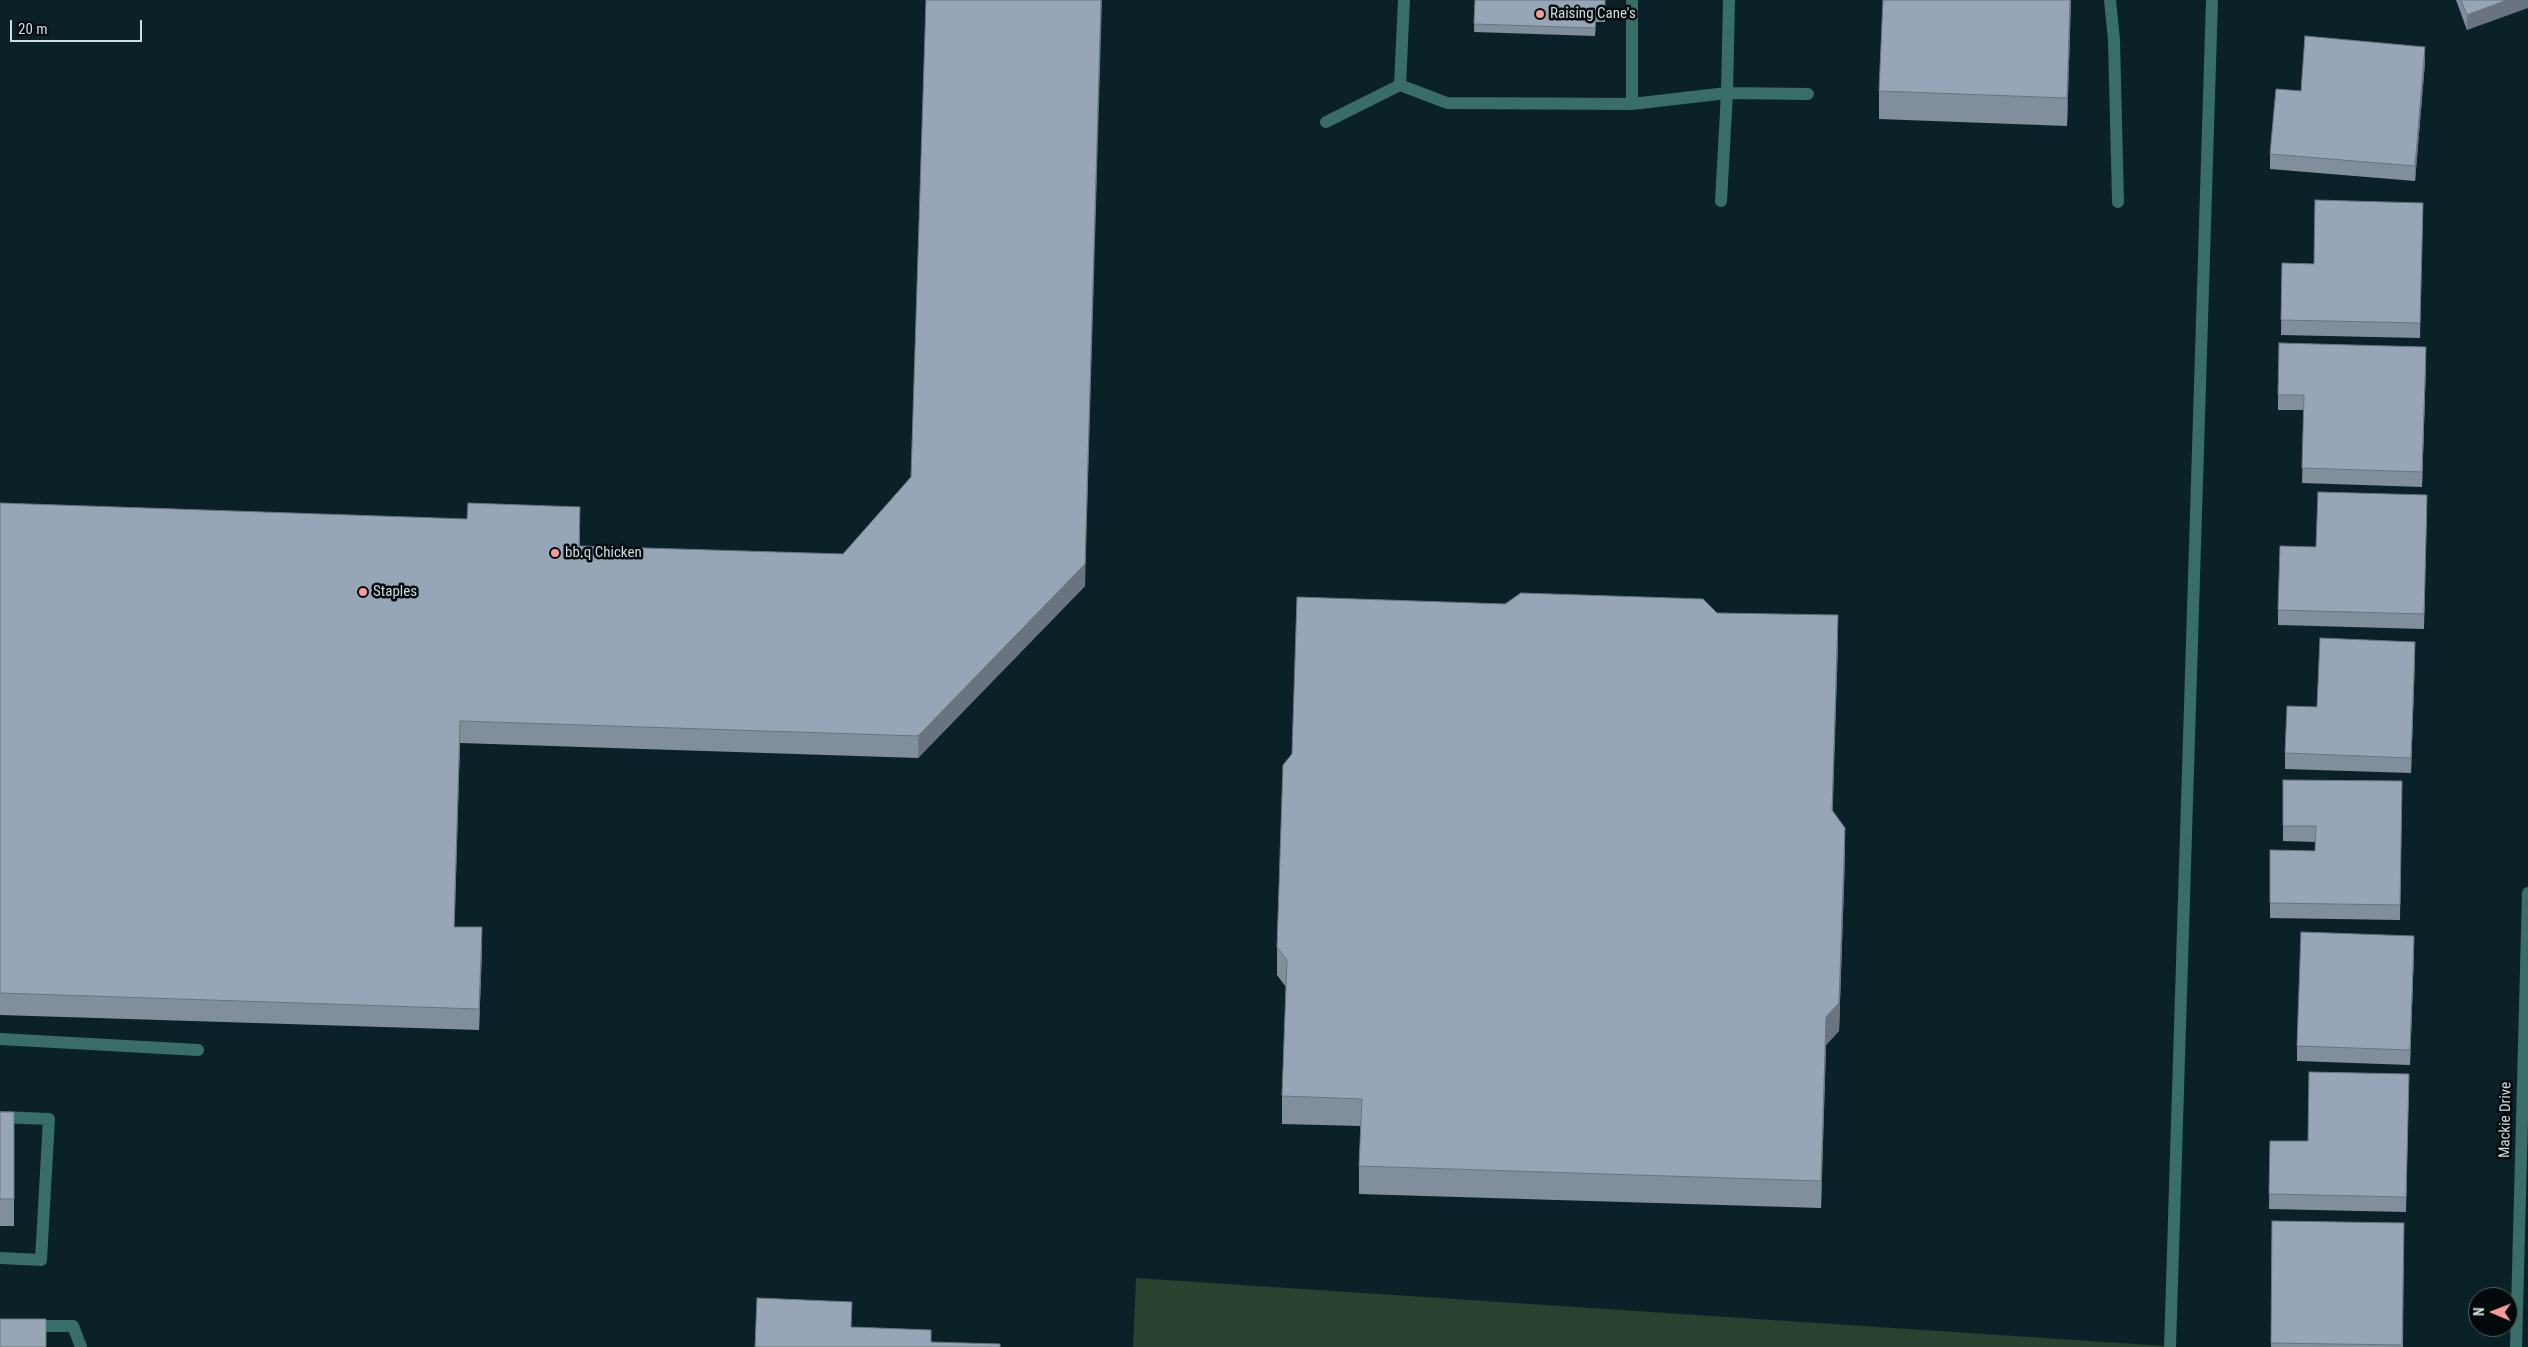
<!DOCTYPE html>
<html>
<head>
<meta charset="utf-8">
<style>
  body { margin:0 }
  #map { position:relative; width:2528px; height:1347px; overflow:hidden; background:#0a2127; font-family:"Roboto Condensed",sans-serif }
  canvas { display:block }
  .north { position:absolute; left:2468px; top:1287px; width:50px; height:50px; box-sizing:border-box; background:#02090b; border:1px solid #545e61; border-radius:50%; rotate:271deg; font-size:14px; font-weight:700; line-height:20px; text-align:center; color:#d0dde2 }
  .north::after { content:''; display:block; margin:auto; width:18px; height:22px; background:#f59b98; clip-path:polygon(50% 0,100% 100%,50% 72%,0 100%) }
  .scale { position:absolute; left:10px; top:20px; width:132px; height:22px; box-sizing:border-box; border:2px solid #d0dde2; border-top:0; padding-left:6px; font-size:15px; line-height:18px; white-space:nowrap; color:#d0dde2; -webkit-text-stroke:4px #02090b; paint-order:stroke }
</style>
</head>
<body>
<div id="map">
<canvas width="2528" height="1347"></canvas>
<div class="north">N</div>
<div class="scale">20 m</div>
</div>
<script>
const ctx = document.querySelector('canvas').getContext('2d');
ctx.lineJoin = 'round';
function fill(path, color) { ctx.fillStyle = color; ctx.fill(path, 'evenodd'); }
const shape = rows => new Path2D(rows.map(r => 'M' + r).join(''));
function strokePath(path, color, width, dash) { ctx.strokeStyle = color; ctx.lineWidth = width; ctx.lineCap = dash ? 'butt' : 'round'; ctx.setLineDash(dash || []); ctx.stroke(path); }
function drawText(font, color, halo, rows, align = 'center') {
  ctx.font = font + ' "Roboto Condensed",sans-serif'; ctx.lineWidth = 5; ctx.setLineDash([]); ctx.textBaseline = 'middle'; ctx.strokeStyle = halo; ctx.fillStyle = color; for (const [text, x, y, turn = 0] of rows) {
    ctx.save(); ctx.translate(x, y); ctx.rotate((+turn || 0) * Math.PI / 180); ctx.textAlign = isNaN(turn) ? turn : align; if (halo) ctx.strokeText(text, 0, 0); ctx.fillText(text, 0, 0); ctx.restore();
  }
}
fill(shape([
  [1136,1278,2166,1346,2166,1347,1133,1347]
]), '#27422f');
strokePath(shape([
  [1729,0,1727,93,1808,94],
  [2110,0,2114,40,2118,202],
  [1400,85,1404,0],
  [1632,104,1632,0],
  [1326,122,1400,85,1447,103,1632,104,1727,93,1721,201],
  [0,1039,198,1050],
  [0,1117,49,1119,41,1260,0,1258],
  [0,1326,73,1326,81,1347],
  [2170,1347,2212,0],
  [2516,1347,2528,893]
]), '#396d67', 12);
fill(shape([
  [1475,0,1605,0,1605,22,1596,22,1595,36,1474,32],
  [2071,0,2067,126,1879,119,1879,91],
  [2456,0,2528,0,2467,30],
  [2425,62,2415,181,2270,169,2270,154,2301,91],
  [2423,203,2420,338,2281,335,2282,263,2314,264],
  [2426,363,2422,487,2302,483,2304,410,2278,410,2278,395],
  [0,503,580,529,580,546,1085,586,918,758,460,743,454,927,482,949,479,1030,0,1015],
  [2427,510,2424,629,2278,625,2278,610,2316,547],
  [1717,613,1838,643,1832,811,1845,856,1839,1031,1826,1045,1821,1208,1359,1194,1359,1166,1361,1126,1282,1124,1282,1096,1286,987,1277,975,1277,947],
  [2415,657,2411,773,2285,769,2285,753,2317,707],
  [2283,780,2402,781,2400,920,2270,918,2270,850,2315,851,2316,842,2283,841],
  [2414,951,2410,1065,2297,1061,2297,1046],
  [2409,1074,2406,1212,2269,1209,2270,1141,2308,1141],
  [0,1112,14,1112,14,1226,0,1226],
  [2272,1221,2404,1223,2403,1347,2271,1347]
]), '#818f9d');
fill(shape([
  [1101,0,1102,0,1085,586,918,758,918,736],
  [2070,0,2071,0,2067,126,2067,98],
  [2507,0,2528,0,2528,8,2467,30,2467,15],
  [2425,47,2425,62,2415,181,2415,166],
  [2426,347,2426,363,2422,487,2422,472],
  [580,507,580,529,579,567,579,546],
  [1838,615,1838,643,1832,838,1832,810],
  [2415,642,2415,657,2411,773,2411,758],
  [460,721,460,743,454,949,454,927],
  [1845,828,1845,856,1839,1031,1826,1045,1821,1208,1821,1181,1826,1017],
  [482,927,482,949,479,1030,479,1009],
  [2414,936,2414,951,2410,1065,2410,1050]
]), '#697480');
const building = shape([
  [926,0,1101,0,1085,564,918,736,460,721,454,927,482,927,479,1009,0,993,0,503,467,519,468,503,580,507,579,546,843,554,911,477,926,0],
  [1475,0,1605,0,1605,14,1596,14,1595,28,1474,24,1475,0],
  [1883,0,2070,0,2067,98,1879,91,1883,0],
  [2461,0,2507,0,2467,15,2461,0],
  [2305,36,2425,47,2415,166,2270,154,2276,89,2301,91,2305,36],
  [2315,200,2423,203,2420,323,2281,320,2282,263,2314,264,2315,200],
  [2279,343,2426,347,2422,472,2302,468,2304,395,2278,395,2279,343],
  [2318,492,2427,495,2424,614,2278,610,2280,546,2316,547,2318,492],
  [1521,593,1703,599,1717,613,1838,615,1832,810,1845,828,1839,1003,1826,1017,1821,1181,1359,1166,1362,1099,1282,1096,1287,960,1277,947,1283,765,1292,754,1297,597,1505,604,1521,593],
  [2320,638,2415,642,2411,758,2285,753,2287,706,2317,707,2320,638],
  [2283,780,2402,781,2400,905,2270,903,2270,850,2315,851,2316,826,2283,826,2283,780],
  [2301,932,2414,936,2410,1050,2297,1046,2301,932],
  [2309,1072,2409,1074,2406,1197,2269,1194,2270,1141,2308,1141,2309,1072],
  [0,1112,14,1112,14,1199,0,1199,0,1112],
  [2272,1221,2404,1223,2402,1345,2271,1343,2272,1221],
  [757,1298,852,1302,851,1327,931,1330,931,1342,1000,1344,1000,1347,755,1347,757,1298],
  [0,1319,46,1319,46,1347,0,1347,0,1319]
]);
fill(building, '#96a6b7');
strokePath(building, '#697480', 1);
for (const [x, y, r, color] of [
  [1540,14,5,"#f59b98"],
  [555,553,5,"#f59b98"],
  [363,592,5,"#f59b98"]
]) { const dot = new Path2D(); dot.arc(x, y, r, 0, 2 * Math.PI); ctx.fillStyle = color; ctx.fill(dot); strokePath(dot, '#02090b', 2); }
drawText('15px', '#d0dde2', '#02090b', [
  ["Raising Cane's",1550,14],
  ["bb.q Chicken",565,553],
  ["Staples",373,592]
], 'left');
drawText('15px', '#d0dde2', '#02090b', [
  ["Mackie Drive",2506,1120,-89]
]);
</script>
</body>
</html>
